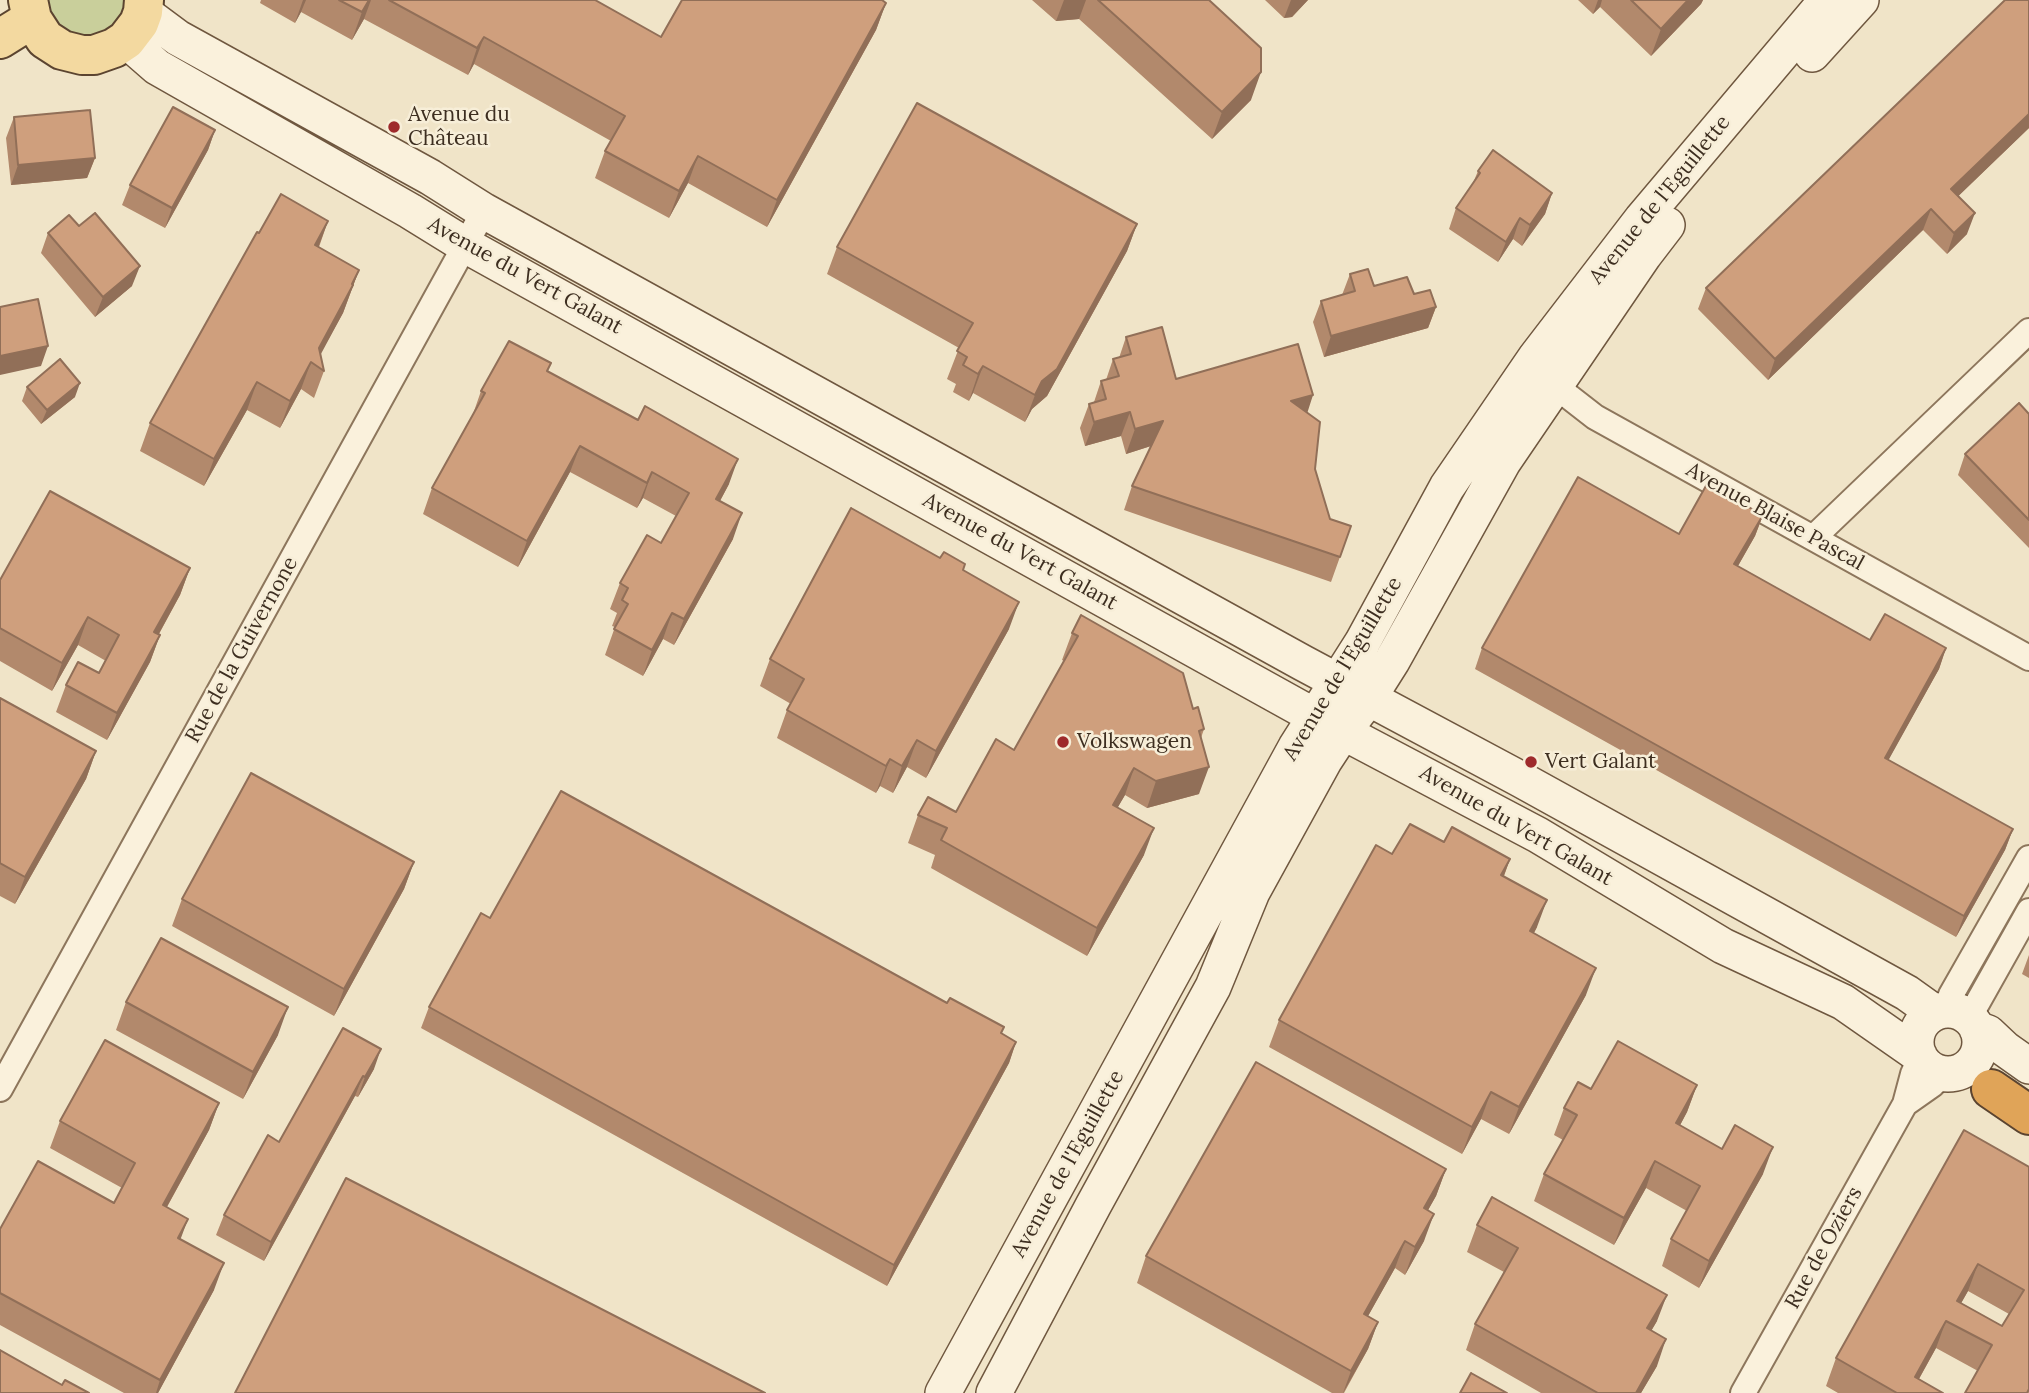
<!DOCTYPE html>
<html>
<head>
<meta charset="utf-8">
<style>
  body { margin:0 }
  canvas { display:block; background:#f0e4c8 }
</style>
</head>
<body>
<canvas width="2029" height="1393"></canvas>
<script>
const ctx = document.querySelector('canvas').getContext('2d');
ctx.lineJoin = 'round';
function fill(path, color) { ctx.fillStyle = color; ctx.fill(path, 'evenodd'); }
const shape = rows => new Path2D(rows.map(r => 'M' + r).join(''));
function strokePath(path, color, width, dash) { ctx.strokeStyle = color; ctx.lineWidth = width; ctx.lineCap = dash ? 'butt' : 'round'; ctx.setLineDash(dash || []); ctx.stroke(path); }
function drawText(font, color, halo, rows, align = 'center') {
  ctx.font = font + ' Lora,serif'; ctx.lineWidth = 5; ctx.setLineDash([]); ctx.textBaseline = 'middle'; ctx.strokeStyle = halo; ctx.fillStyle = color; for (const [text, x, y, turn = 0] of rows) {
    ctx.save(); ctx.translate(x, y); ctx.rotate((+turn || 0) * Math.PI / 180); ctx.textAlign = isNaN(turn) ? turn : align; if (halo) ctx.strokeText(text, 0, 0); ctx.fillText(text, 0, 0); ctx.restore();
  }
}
fill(shape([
  [44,0,127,0,121,18,109,30,94,36,76,36,59,28]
]), '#c9cf9b');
const street = shape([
  [1547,372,1557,386,1568,396,1595,417,2029,658],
  [1813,538,2029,331],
  [1945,1011,1951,995,2029,858],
  [1969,1018,2029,911],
  [0,1089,484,211],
  [1905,1104,1932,1085,1943,1074],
  [1743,1393,1905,1104,1913,1074,1920,1058]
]);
const secondary = shape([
  [143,12,178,38,430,177,484,211,1303,663,1520,779,1907,993,1935,1013],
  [126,40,157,67,410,211,465,245,1343,732,1538,835,1723,946,1843,1002,1919,1055],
  [1812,54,1861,0],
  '1916 1042a32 32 0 1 1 64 0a32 32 0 1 1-64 0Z',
  [1977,1029,1988,1033,2005,1049,2029,1066],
  [943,1393,1296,747,1362,643,1447,487,1536,357,1642,219,1827,0],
  [994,1393,1093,1206,1213,987,1252,892,1324,761,1343,732,1368,699,1392,661,1503,462,1644,255,1667,225]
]);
const primary = shape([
  [28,0,32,19,45,39,62,50,82,55,94,55,114,48,126,40,139,23,143,12,144,0],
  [0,39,32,19]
]);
const highway = shape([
  [1991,1089,2029,1115]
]);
strokePath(street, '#8d765c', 28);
strokePath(secondary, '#6f573f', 38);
strokePath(primary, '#5b4430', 42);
strokePath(highway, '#5b4430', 42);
strokePath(street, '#faf1dc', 24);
strokePath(secondary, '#faf1dc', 35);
strokePath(primary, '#f3d9a0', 38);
strokePath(highway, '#e0a458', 38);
fill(shape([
  [261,0,595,0,661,37,886,3,876,30,767,227,688,183,669,218,595,178,605,151,611,141,474,64,468,75,364,19,352,40,301,12,295,23,260,3],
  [1032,0,1209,0,1251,100,1212,139,1079,19,1056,21],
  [1265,0,1308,0,1292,17,1284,18],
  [1578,0,1703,0,1701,4,1651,56,1600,7,1593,14],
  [2029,0,2029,128,1958,196,1967,234,1947,254,1923,230,1768,380,1698,309,1706,288],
  [14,117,95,158,87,178,11,185,6,138],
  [215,130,208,150,165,228,122,205,130,185],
  [1478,171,1552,193,1545,214,1522,246,1513,239,1498,262,1449,229,1456,208,1473,183],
  [328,221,319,247,359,270,343,313,320,354,324,371,314,398,301,389,280,428,247,410,204,486,140,451,150,423,259,233],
  [1137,224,1127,251,1047,396,1032,409,1025,422,973,393,969,401,953,392,956,384,947,379,959,348,827,274,837,247],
  [48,233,132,286,95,317,41,253],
  [1350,274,1374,286,1414,294,1436,307,1428,328,1324,357,1313,322,1321,301,1342,295],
  [1126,337,1176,379,1307,413,1315,469,1330,519,1351,526,1331,582,1124,510,1132,486,1151,446,1126,454,1121,436,1085,446,1080,428,1089,404,1094,402,1101,381,1106,380,1113,359,1119,358],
  [548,372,729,484,720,501,733,539,674,645,663,639,643,676,605,655,615,627,612,626,617,613,610,609,620,583,661,543,676,516,643,498,637,508,570,472,518,567,423,514,432,488,472,417,481,391],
  [27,387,75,397,41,424,22,401],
  [2029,414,2029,548,1958,475,1965,454],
  [1763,515,1755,536,1738,566,1870,640,1946,648,1939,669,1888,760,2013,829,2005,850,1956,937,1475,669,1482,648,1679,534],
  [190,568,180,595,159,634,160,635,150,662,107,740,56,712,66,685,99,673,106,661,78,645,52,691,0,661,0,580],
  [963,570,1009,629,926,778,907,767,893,793,880,786,876,793,777,738,787,710,791,704,760,686,770,659],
  [1072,633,1193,709,1204,729,1201,738,1199,794,1147,808,1125,795,1117,808,1144,855,1087,956,931,868,935,855,908,843,918,815,956,812,1014,750,1064,661,1062,660],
  [0,698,96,751,86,779,15,904,0,896],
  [1444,842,1510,859,1504,876,1537,927,1534,933,1586,995,1509,1134,1481,1119,1462,1154,1269,1047,1279,1020,1392,854],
  [414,862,404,889,334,1016,172,926,182,899],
  [490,918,947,1003,1004,1027,1001,1034,1016,1042,1009,1063,887,1286,421,1028,429,1007],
  [2029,955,2029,978,2022,974],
  [126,1002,278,1035,243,1099,116,1030],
  [343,1028,374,1069,358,1097,355,1096,264,1261,216,1235,224,1215,279,1142],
  [1697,1085,1687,1112,1680,1125,1763,1174,1699,1288,1662,1266,1671,1239,1687,1211,1646,1188,1614,1245,1534,1201,1544,1174,1563,1140,1554,1135,1564,1108,1591,1089],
  [219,1103,209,1130,167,1207,181,1240,214,1290,158,1393,124,1393,0,1325,0,1229,114,1203,122,1188,50,1148,60,1121],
  [2029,1167,2029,1393,1978,1371,1936,1348,1919,1379,1943,1393,1838,1393,1826,1386,1836,1358],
  [1968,1291,2009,1314,2002,1326,1961,1303],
  [1446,1169,1436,1196,1428,1210,1424,1241,1405,1275,1395,1268,1368,1316,1378,1322,1368,1349,1344,1393,1332,1393,1137,1283,1146,1256],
  [1477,1225,1657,1321,1651,1331,1657,1366,1641,1393,1541,1393,1466,1350,1475,1324,1504,1272,1467,1252]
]), '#b2896c');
fill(shape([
  [303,0,306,0,301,12,295,23],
  [369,0,371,0,364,19,352,40,362,12],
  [1064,0,1086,0,1079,19,1056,21],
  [1291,0,1308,0,1292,17,1284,18],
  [1598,0,1602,0,1600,7,1593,14],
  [1688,0,1703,0,1701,4,1651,56,1661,29],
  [886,3,876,30,767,227,777,200],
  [484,37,474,64,468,75,477,48],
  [1261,72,1251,100,1212,139,1222,112],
  [2029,114,2029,128,1944,210,1951,189],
  [215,130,208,150,165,228,172,208],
  [698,156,688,183,669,218,679,191],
  [95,158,87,178,11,185,18,165],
  [1552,193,1545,214,1522,246,1530,225],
  [1931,209,1923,230,1768,380,1775,359],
  [1975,213,1967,234,1947,254,1954,233],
  [1520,218,1513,239,1498,262,1506,242],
  [328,221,318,248,315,245],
  [1137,224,1127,251,1047,396,1032,409,1025,422,1035,395,1042,381],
  [140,266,132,286,95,317,103,297],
  [359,270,343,313,315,365,319,348],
  [1436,307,1428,328,1324,357,1331,336],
  [48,346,41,366,0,375,0,356],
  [311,362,301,389,280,428,290,401],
  [983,366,973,393,969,401,978,374],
  [257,382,247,410,204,486,214,459],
  [80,383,75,397,41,424,47,410],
  [1313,395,1305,420,1291,401],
  [1130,412,1121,436,1085,446,1094,422],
  [1163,421,1154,445,1126,454,1135,429],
  [580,446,570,472,518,567,527,541],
  [738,459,729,484,707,525,716,499],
  [652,472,643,498,637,508,647,483],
  [742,513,733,539,674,645,684,619],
  [1763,515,1755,536,1727,585,1734,564],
  [190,568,180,595,145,659,154,632],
  [1019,602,1009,629,926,778,936,751],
  [672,613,663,639,643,676,652,650],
  [88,617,78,645,52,691,62,663],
  [160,635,150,662,107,740,117,713],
  [1946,648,1939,669,1878,779,1885,758],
  [917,740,907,767,893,793,902,766],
  [96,751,86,779,15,904,25,877],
  [890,759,880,786,876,793,886,766],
  [1209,767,1199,794,1147,808,1156,781],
  [1134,768,1125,795,1103,833,1113,805],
  [1154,828,1144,855,1087,956,1097,928],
  [2013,829,2005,850,1956,937,1964,916],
  [1510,859,1500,886,1501,875],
  [414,862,404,889,334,1016,344,989],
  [1547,900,1537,927,1520,958,1530,931],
  [1596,968,1586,995,1509,1134,1519,1107],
  [288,1007,278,1035,243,1099,253,1072],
  [1016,1042,1009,1063,887,1286,894,1265],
  [381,1049,374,1069,358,1097,365,1077],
  [363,1076,355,1096,264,1261,271,1242],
  [1697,1085,1687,1112,1667,1150,1676,1123],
  [1491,1092,1481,1119,1462,1154,1472,1127],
  [219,1103,209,1130,153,1232,163,1205],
  [1773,1147,1763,1174,1699,1288,1709,1261],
  [1655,1161,1646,1188,1614,1245,1624,1218],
  [1446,1169,1436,1196,1414,1235,1424,1208],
  [1434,1214,1424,1241,1405,1275,1415,1247],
  [188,1219,178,1246,178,1238],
  [1405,1241,1395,1268,1354,1341,1364,1314],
  [224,1263,214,1290,158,1393,156,1393,160,1380],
  [1978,1264,1968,1291,1950,1323,1957,1301],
  [1667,1295,1657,1321,1637,1355,1647,1328],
  [1946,1321,1936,1348,1911,1393,1915,1377],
  [1378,1322,1368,1349,1343,1393,1351,1371],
  [1666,1339,1657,1366,1641,1393,1636,1393]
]), '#916f58');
const building = shape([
  [339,0,369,0,362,12,339,0],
  [389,0,595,0,661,37,682,0,882,0,886,3,777,200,698,156,679,191,605,151,625,116,484,37,477,48,389,0],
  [1098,0,1209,0,1261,48,1261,72,1222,112,1098,0],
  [1631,0,1688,0,1661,29,1631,0],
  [2005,0,2029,0,2029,114,1951,189,1975,213,1954,233,1931,209,1775,359,1706,288,2005,0],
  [917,103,1137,224,1057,369,1042,381,1035,395,983,366,978,374,963,365,967,357,957,351,973,323,837,247,917,103],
  [173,107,215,130,172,208,130,185,173,107],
  [90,110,95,158,18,165,14,117,90,110],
  [1493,150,1552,193,1530,225,1520,218,1506,242,1456,208,1480,173,1478,171,1493,150],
  [281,194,328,221,315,245,359,270,352,284,353,285,319,348,324,371,311,362,290,401,257,382,214,459,150,423,257,232,259,233,281,194],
  [95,213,140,266,103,297,48,233,69,215,79,226,95,213],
  [1368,269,1374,286,1407,277,1414,294,1430,290,1436,307,1331,336,1321,301,1355,291,1350,274,1368,269],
  [38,299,48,346,0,356,0,307,38,299],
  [1162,327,1176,379,1298,344,1313,395,1291,401,1320,422,1315,469,1330,519,1351,526,1340,557,1132,486,1163,421,1135,429,1130,412,1094,422,1089,404,1106,399,1101,381,1119,376,1113,359,1131,354,1126,337,1162,327],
  [509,341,551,363,547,371,638,420,645,406,738,459,716,499,742,513,684,619,672,613,652,650,614,629,628,604,622,600,628,588,620,583,647,535,661,543,689,493,652,472,647,483,580,446,527,541,432,488,485,393,481,391,509,341],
  [60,359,80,383,47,410,27,387,60,359],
  [2019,403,2029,414,2029,520,1965,454,2019,403],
  [1578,477,1679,534,1707,484,1763,515,1734,564,1870,640,1885,614,1946,648,1885,758,2013,829,1964,916,1482,648,1578,477],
  [50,491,190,568,154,632,160,635,117,713,66,685,78,662,99,673,119,635,88,617,62,663,0,628,0,580,50,491],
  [851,508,940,558,944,552,965,564,963,570,1019,602,936,751,917,740,902,766,890,759,886,766,787,710,804,679,770,659,851,508],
  [1081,615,1183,673,1193,709,1198,707,1204,729,1199,731,1209,767,1156,781,1134,768,1113,805,1154,828,1097,928,941,840,947,828,918,815,928,797,956,812,996,739,1014,750,1078,636,1072,633,1081,615],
  [0,698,96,751,25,877,0,863,0,698],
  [251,773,414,862,344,989,182,899,251,773],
  [561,791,947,1003,950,998,1004,1027,1001,1033,1016,1042,894,1265,429,1007,481,913,490,918,561,791],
  [1410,824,1444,842,1452,827,1510,859,1501,875,1547,900,1530,931,1596,968,1519,1107,1491,1092,1472,1127,1279,1020,1376,845,1392,854,1410,824],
  [161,938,288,1007,253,1072,126,1002,161,938],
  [343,1028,381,1049,365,1077,363,1076,271,1242,224,1215,268,1135,279,1142,343,1028],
  [105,1040,219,1103,163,1205,188,1219,178,1238,224,1263,160,1380,0,1293,0,1229,38,1161,114,1203,135,1163,60,1121,105,1040],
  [1618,1041,1697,1085,1676,1123,1722,1149,1735,1125,1773,1147,1709,1261,1671,1239,1700,1186,1655,1161,1624,1218,1544,1174,1577,1115,1564,1108,1578,1082,1591,1089,1618,1041],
  [1256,1062,1446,1169,1424,1208,1434,1214,1415,1247,1405,1241,1364,1314,1378,1322,1351,1371,1146,1256,1256,1062],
  [1964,1130,2029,1167,2029,1389,2027,1393,1965,1393,1992,1345,1946,1321,1915,1377,1943,1393,1897,1393,1836,1358,1964,1130],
  [1978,1264,2024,1290,2002,1326,1957,1301,1978,1264],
  [346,1178,765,1393,235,1393,346,1178],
  [1492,1197,1667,1295,1647,1328,1666,1339,1636,1393,1598,1393,1475,1324,1518,1248,1477,1225,1492,1197],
  [0,1350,62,1385,65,1380,89,1393,0,1393,0,1350],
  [1471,1373,1507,1393,1460,1393,1471,1373]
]);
fill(building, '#cf9f7d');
strokePath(building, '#916f58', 2);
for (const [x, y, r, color] of [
  [394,127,7,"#9e2a2b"],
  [1063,742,7,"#9e2a2b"],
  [1531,762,7,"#9e2a2b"]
]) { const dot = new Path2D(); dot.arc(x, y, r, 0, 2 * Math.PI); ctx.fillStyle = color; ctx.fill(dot); strokePath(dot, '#f7eed8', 2.5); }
drawText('21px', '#3d2e20', '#f7eed8', [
  ["Avenue du",408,115],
  ["Château",408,139],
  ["Volkswagen",1077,742],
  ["Vert Galant",1545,762]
], 'left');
drawText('21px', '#3d2e20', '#f7eed8', [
  ["Avenue de l'Eguillette",1660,200,-51],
  ["Avenue du Vert Galant",525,276,29],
  ["Avenue Blaise Pascal",1775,517,29],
  ["Avenue du Vert Galant",1020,552,29],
  ["Rue de la Guivernone",242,650,-61],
  ["Avenue de l'Eguillette",1343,669,-59],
  ["Avenue du Vert Galant",1516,826,30],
  ["Avenue de l'Eguillette",1068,1164,-61],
  ["Rue de Oziers",1824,1248,-61]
]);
</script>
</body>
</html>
